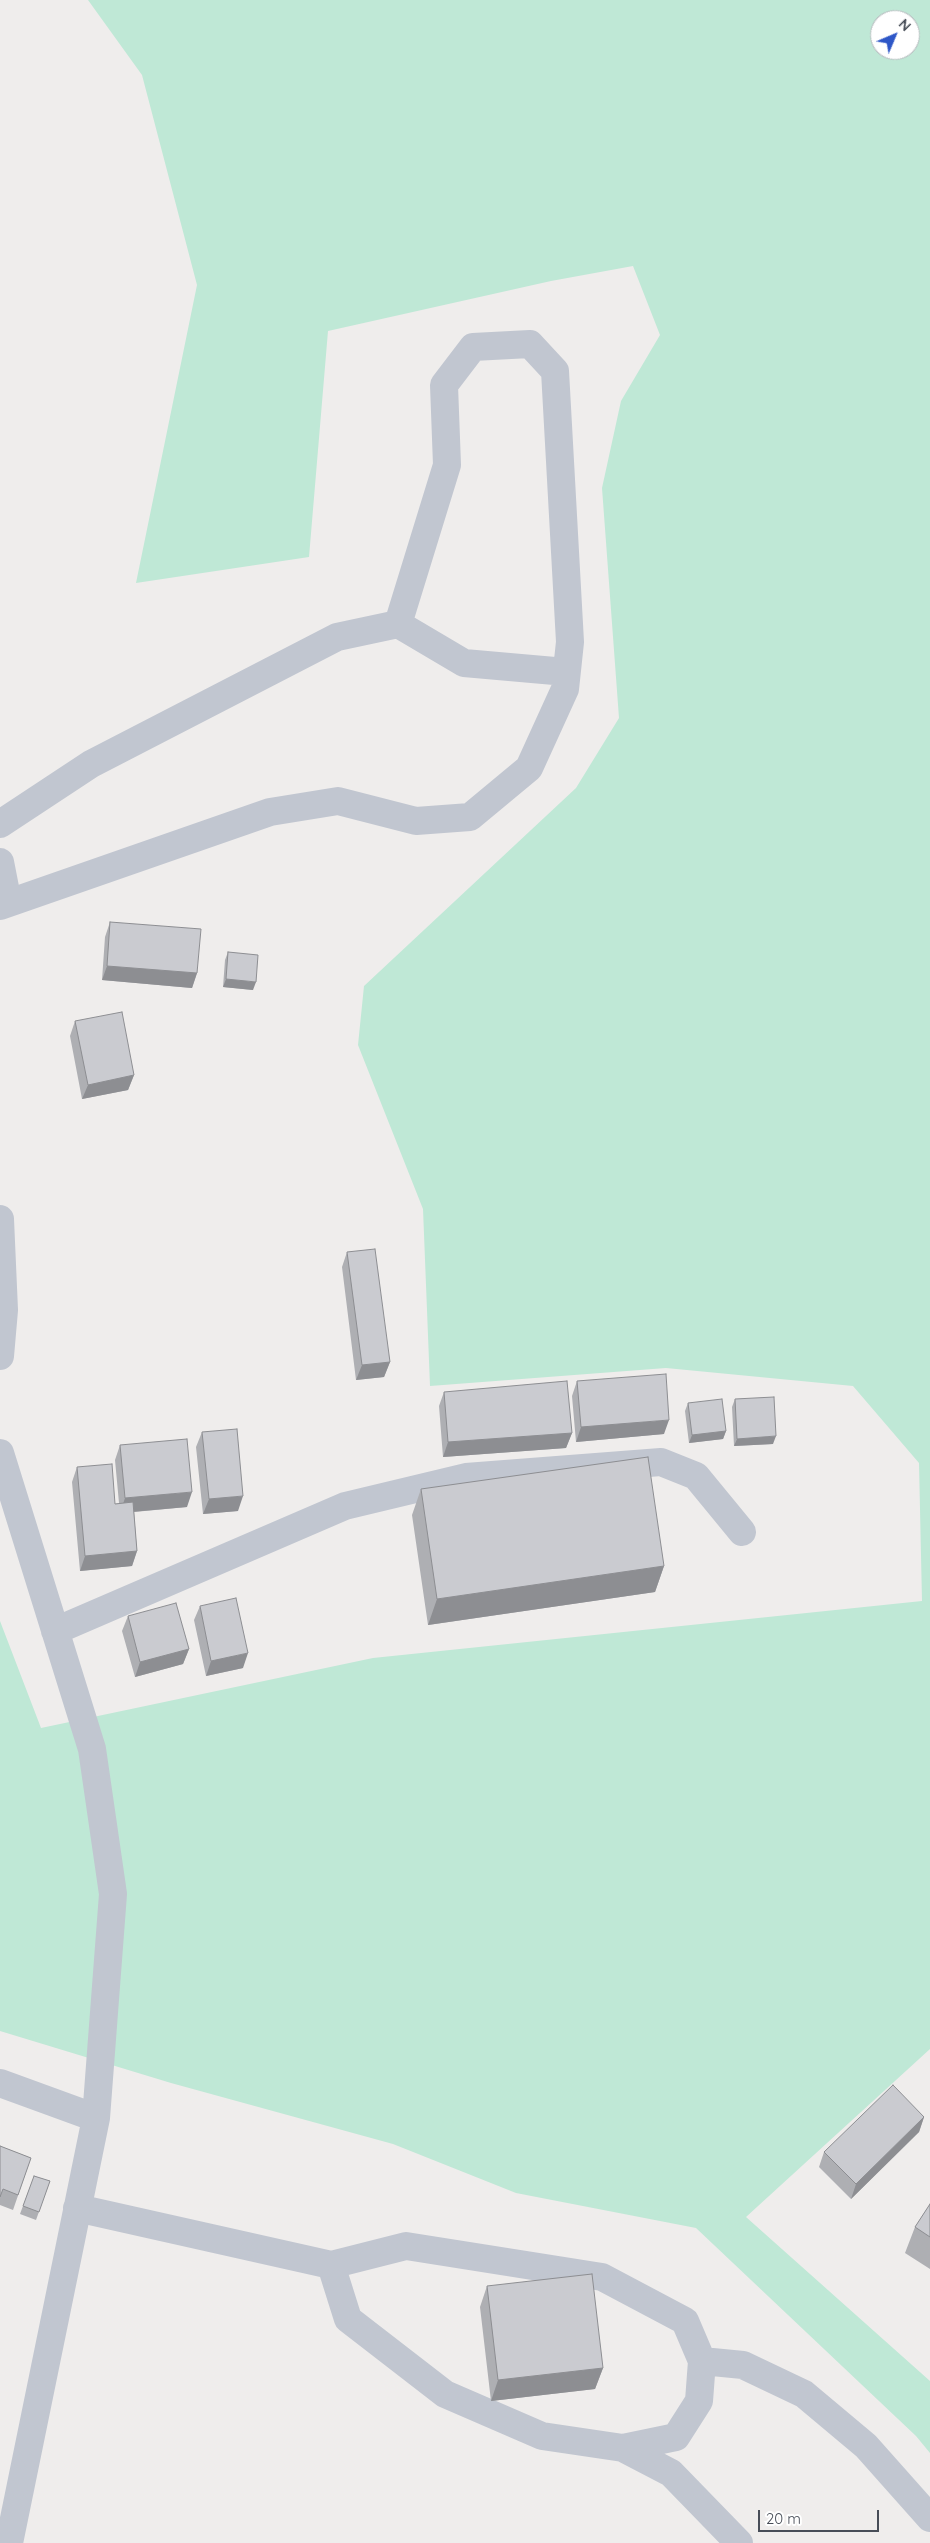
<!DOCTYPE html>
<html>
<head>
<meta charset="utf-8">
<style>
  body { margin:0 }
  #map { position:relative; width:930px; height:2543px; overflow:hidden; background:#efedec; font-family:Quicksand,sans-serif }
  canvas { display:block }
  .north { position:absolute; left:870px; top:10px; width:50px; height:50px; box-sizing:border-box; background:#fff; border:1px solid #b5b8bc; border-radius:50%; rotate:45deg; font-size:14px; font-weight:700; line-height:20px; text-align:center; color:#474d57 }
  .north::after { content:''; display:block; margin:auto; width:18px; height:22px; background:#2e57c7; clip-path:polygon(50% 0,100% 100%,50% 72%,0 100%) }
  .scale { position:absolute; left:758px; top:2510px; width:121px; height:22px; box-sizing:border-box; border:2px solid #474d57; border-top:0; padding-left:6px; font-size:15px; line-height:18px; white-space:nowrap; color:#474d57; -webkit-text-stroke:4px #fff; paint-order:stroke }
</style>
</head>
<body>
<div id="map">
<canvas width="930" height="2543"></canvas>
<div class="north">N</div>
<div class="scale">20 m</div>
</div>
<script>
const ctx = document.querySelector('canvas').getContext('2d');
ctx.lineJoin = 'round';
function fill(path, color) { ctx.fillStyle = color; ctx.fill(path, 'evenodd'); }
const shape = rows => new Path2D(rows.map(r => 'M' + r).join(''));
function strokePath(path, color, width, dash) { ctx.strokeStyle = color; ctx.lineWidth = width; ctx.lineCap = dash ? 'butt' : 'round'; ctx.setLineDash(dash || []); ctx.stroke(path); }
fill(shape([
  [88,0,930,0,930,2049,746,2217,930,2381,930,2453,916,2436,696,2228,516,2193,393,2144,171,2083,0,2031,0,1621,41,1728,373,1658,922,1601,919,1463,853,1386,666,1368,430,1386,423,1209,358,1045,364,986,576,788,619,718,602,488,621,401,660,335,633,266,551,281,328,331,309,557,136,583,197,285,142,75],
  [880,20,910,20,910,50,880,50]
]), '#bfe8d6');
strokePath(shape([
  [0,824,91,764,337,637,398,624,464,663,566,672],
  [0,862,8,903],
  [0,906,270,812,338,801,416,821,470,817,529,768,565,689,570,642,555,371,530,344,473,347,444,385,447,465,398,624],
  [0,1219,4,1310,0,1356],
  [0,1453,92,1749,113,1894,96,2118,9,2543],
  [55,1631,345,1506,466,1477,661,1462,696,1476,742,1532],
  [0,2083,96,2118],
  [77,2208,331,2265,406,2246,602,2277,685,2321,702,2361,699,2401,676,2437,623,2448,542,2436,445,2394,348,2319,331,2265],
  [702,2361,743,2365,804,2394,866,2446,930,2518],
  [623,2448,671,2473,739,2543]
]), '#c1c6d0', 28);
fill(shape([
  [110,922,197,973,192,988,102,980,105,937],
  [228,952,253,990,223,987,225,960],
  [75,1021,134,1075,128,1090,82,1099,70,1036],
  [347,1252,390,1362,384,1377,356,1380,342,1267],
  [577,1381,664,1434,576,1442,572,1396],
  [444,1392,572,1433,566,1448,443,1457,439,1406],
  [735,1399,773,1444,734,1446,732,1407],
  [688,1403,726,1431,723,1439,689,1443,685,1411],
  [202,1432,238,1511,203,1514,196,1447],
  [120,1445,187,1507,134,1512,137,1551,132,1566,80,1571,72,1482,77,1467,115,1504,119,1503,115,1460],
  [421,1489,664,1566,655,1592,428,1625,412,1515],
  [200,1606,243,1668,206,1676,194,1620],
  [128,1616,189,1649,183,1664,135,1677,122,1631],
  [924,2117,919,2132,851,2199,819,2167,824,2152],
  [0,2146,31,2158,13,2210,0,2205],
  [34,2176,50,2181,36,2220,20,2214],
  [930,2204,930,2269,905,2253,915,2227],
  [487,2286,603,2368,595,2389,491,2401,480,2307]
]), '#aeafb3');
fill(shape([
  [107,966,197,973,192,988,102,980],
  [226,979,256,982,253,990,223,987],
  [134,1075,128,1090,82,1099,88,1085],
  [390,1362,384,1377,356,1380,362,1365],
  [669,1420,664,1434,576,1442,581,1427],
  [726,1431,723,1439,689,1443,692,1435],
  [572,1433,566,1448,443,1457,448,1442],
  [776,1436,773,1444,734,1446,737,1439],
  [192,1492,187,1507,120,1513,125,1498],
  [243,1496,238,1511,203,1514,209,1499],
  [137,1551,132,1566,80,1571,85,1556],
  [664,1566,655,1592,428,1625,437,1599],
  [189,1649,183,1664,135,1677,140,1662],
  [248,1653,243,1668,206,1676,211,1661],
  [924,2117,919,2132,851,2199,856,2184],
  [603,2368,595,2389,491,2401,498,2380]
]), '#8d8e92');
const building = shape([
  [110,922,201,929,197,973,107,966,110,922],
  [228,952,258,955,256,982,226,979,228,952],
  [122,1012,134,1075,88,1085,75,1021,122,1012],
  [375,1249,390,1362,362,1365,347,1252,375,1249],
  [666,1374,669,1420,581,1427,577,1381,666,1374],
  [567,1381,572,1433,448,1442,444,1392,567,1381],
  [774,1397,776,1436,737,1439,735,1399,774,1397],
  [722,1399,726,1431,692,1435,688,1403,722,1399],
  [237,1429,243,1496,209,1499,202,1432,237,1429],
  [187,1439,192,1492,125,1498,120,1445,187,1439],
  [648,1457,664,1566,437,1599,421,1489,648,1457],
  [112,1464,115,1504,133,1502,137,1551,85,1556,77,1467,112,1464],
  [236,1598,248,1653,211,1661,200,1606,236,1598],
  [176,1603,189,1649,140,1662,128,1616,176,1603],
  [893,2085,924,2117,856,2184,824,2152,893,2085],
  [0,2146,31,2158,18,2195,3,2189,0,2197,0,2146],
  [34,2176,50,2181,39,2212,23,2206,34,2176],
  [930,2204,930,2237,915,2227,930,2204],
  [592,2274,603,2368,498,2380,487,2286,592,2274]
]);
fill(building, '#cacbd0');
strokePath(building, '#8d8e92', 1);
</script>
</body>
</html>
